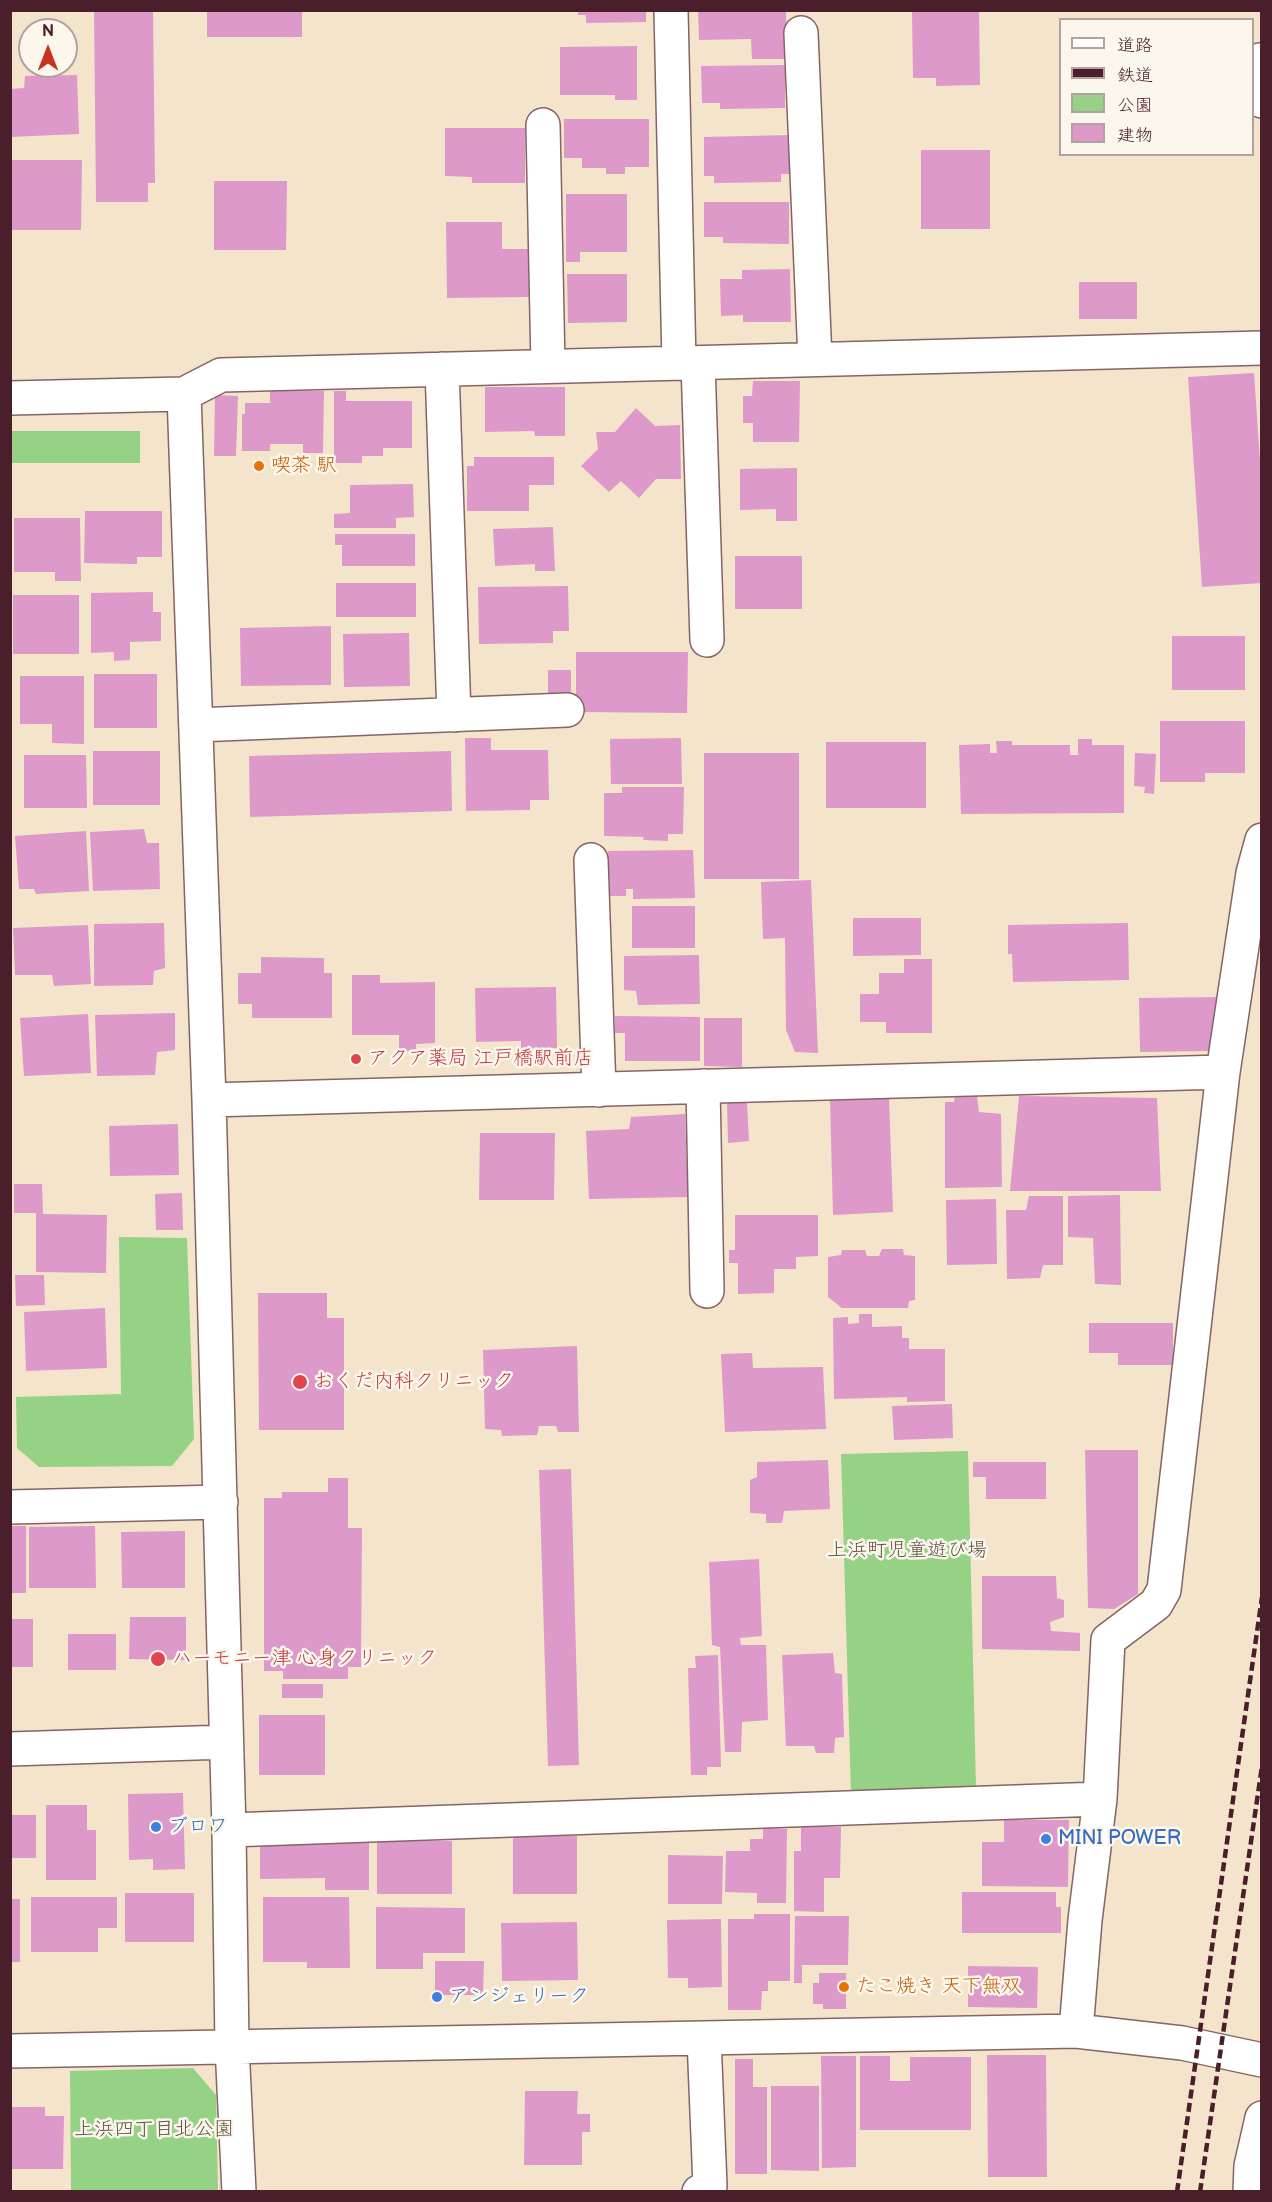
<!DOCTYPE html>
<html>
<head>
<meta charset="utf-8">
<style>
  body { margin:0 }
  #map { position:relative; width:1272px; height:2202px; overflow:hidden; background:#f4e4cb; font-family:"Balsamiq Sans","Klee One",sans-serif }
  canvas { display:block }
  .frame { position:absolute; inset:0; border:12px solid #4a1f2b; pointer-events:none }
  .legend { position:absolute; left:1059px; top:18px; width:195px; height:138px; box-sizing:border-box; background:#fbf7ec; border:2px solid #b4a19f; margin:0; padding:8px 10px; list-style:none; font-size:18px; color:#4a1f2b }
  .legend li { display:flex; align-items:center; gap:12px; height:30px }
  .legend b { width:30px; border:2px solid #b4a19f }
  .north { position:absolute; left:18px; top:18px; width:60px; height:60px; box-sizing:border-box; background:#fbf7ec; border:2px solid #b4a19f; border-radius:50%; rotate:0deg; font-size:16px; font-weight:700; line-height:24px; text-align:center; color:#4a1f2b }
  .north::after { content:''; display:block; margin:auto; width:21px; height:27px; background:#c8321e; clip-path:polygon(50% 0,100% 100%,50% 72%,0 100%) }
</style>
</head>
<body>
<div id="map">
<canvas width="1272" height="2202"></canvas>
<div class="frame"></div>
<ul class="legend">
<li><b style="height:8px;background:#fff"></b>道路</li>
<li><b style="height:8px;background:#4a1f2b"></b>鉄道</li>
<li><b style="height:16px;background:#96d286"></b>公園</li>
<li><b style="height:16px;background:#dd99c9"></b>建物</li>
</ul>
<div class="north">N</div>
</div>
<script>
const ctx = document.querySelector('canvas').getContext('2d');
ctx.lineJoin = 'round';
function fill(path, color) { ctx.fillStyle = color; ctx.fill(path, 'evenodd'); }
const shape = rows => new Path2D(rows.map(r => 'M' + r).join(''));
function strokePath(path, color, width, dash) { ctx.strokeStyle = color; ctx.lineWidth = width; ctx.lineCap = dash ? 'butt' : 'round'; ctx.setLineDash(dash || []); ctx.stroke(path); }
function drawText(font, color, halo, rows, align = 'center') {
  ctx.font = font + ' "Balsamiq Sans","Klee One",sans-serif'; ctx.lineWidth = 5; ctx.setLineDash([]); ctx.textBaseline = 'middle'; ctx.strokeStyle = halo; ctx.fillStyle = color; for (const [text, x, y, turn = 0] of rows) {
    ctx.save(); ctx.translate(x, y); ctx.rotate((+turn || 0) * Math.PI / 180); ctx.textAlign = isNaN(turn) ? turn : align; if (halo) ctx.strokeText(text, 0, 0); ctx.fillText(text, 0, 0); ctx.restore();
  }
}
fill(shape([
  [10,431,140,431,140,463,11,463],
  [119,1237,187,1238,194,1439,172,1466,39,1467,17,1448,16,1397,121,1394],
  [968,1451,976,1787,851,1794,841,1454],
  [193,2068,216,2095,218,2191,71,2191,70,2071]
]), '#96d286');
fill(shape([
  [94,10,153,10,155,183,148,183,148,202,96,202],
  [207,10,302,10,302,37,207,37],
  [578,10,646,10,646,22,586,23,586,15,578,15],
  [698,10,786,10,787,59,752,59,751,39,699,40],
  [912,10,979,10,980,85,936,86,936,78,913,78],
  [637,46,637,100,615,100,615,95,560,95,560,47],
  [785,65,785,108,720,109,720,103,702,103,701,66],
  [77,75,79,134,10,137,10,89,24,88,25,76],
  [564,119,649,119,649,167,625,167,625,174,606,174,606,168,582,168,582,158,564,158],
  [445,128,525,128,525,183,472,183,472,177,445,176],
  [790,135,790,174,781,174,781,182,714,183,714,176,704,176,704,137],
  [921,150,990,150,990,229,921,229],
  [10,160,82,160,81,230,10,230],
  [214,181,287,181,286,250,214,250],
  [566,194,627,194,627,252,580,252,580,262,566,262],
  [704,202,789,202,789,244,723,243,723,237,704,237],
  [446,222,502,222,502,249,528,249,529,297,447,298],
  [790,269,791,322,743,322,743,315,721,316,720,279,742,279,742,270],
  [567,274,627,274,627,322,568,323],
  [1079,282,1137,282,1137,319,1079,319],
  [1254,373,1262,490,1262,583,1202,587,1188,377],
  [753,381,800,381,799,442,753,442,753,423,743,423,743,396,752,396],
  [485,387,565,387,565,436,535,436,534,431,485,432],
  [270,391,324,391,323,453,303,453,303,444,270,444,270,451,242,451,242,414,245,414,245,403,270,403],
  [334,391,346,391,346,401,412,401,412,448,383,448,383,456,362,456,362,463,334,463],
  [215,395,238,396,236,456,214,456],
  [636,408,655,426,680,425,681,479,656,479,639,498,621,481,609,492,581,466,598,449,596,432,615,432],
  [474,457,554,457,554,485,529,485,529,511,467,511,467,466,474,466],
  [797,468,797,521,776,521,776,509,740,510,740,469],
  [413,484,414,517,396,518,396,528,334,528,334,514,350,513,350,485],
  [85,511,162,511,162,557,137,557,137,564,84,563],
  [14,518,80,518,81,581,55,581,55,572,14,572],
  [553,527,555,571,535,571,535,564,495,566,493,529],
  [335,534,415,534,415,566,342,566,342,545,335,545],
  [735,556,802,556,802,609,735,609],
  [336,583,416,583,416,617,336,617],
  [568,586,569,631,553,631,553,643,479,644,478,587],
  [153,592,153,612,161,612,161,641,130,642,130,660,114,661,114,652,91,653,91,593],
  [13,595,79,595,79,654,13,654],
  [331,626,331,685,241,686,240,628],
  [409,633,410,686,344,687,343,634],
  [1172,636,1245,636,1245,690,1172,690],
  [576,652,688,652,687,713,576,712],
  [548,670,571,670,571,695,548,695],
  [94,674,157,674,157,728,94,728],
  [20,676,84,676,84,744,52,743,52,724,20,724],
  [1160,721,1245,721,1245,773,1205,773,1205,782,1160,782],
  [465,738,491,738,491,750,548,750,549,800,530,800,530,810,466,811],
  [681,738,682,784,611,784,610,739],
  [1078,739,1092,739,1092,745,1124,745,1124,813,961,814,959,745,990,744,990,753,997,753,996,741,1012,741,1012,745,1070,745,1070,755,1078,755],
  [826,742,926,742,926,808,826,808],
  [93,751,160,751,160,805,93,805],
  [451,751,452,811,250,817,249,756],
  [704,753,799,753,799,879,704,879],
  [1135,753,1156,754,1154,794,1144,793,1145,787,1134,786],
  [24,755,86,755,87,808,24,808],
  [622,787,684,787,683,834,668,834,668,841,643,840,644,837,604,836,604,793,622,793],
  [144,829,147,843,159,843,160,889,93,891,90,832],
  [86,831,89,891,36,894,34,889,19,889,15,836],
  [693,850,695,898,633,899,633,889,626,889,626,896,610,896,608,851],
  [811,880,818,1053,795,1052,786,1030,785,938,763,939,761,882],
  [632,906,695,906,695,948,632,948],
  [853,918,921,918,921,955,853,956],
  [164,923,165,968,154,971,153,985,94,986,94,924],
  [1128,923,1129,980,1013,982,1012,954,1008,954,1008,925],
  [88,925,91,984,54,986,52,975,15,975,13,928],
  [699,955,700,1004,638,1005,636,991,624,990,624,956],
  [261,957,324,958,324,973,332,973,332,1018,252,1018,252,1004,238,1004,238,973,261,973],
  [904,959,932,959,932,1033,886,1033,886,1022,860,1022,860,994,879,994,879,973,904,973],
  [352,975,380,975,380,983,435,982,435,1043,416,1044,416,1051,399,1051,399,1035,352,1035],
  [556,987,557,1048,521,1049,521,1041,476,1042,475,988],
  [1218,997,1213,1051,1140,1052,1139,998],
  [175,1013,175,1050,157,1052,155,1075,97,1076,95,1015],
  [88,1014,91,1073,24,1076,20,1018],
  [615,1016,700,1017,700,1061,625,1061,625,1033,615,1033],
  [704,1018,742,1018,742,1067,704,1066],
  [955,1096,977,1096,979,1112,1001,1114,1002,1187,945,1188,945,1102,954,1102],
  [1019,1096,1157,1098,1161,1191,1010,1191],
  [889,1098,893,1212,833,1215,830,1100],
  [747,1102,749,1141,728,1143,727,1103],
  [685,1114,688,1197,589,1199,586,1131,629,1129,631,1117],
  [178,1124,179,1175,110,1176,109,1126],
  [480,1133,555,1133,554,1200,479,1200],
  [14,1184,42,1184,43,1214,107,1215,106,1273,36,1272,36,1213,14,1213],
  [182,1193,183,1230,156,1230,155,1194],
  [1120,1195,1121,1285,1095,1284,1093,1238,1068,1237,1068,1196],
  [1029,1196,1063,1196,1063,1265,1043,1265,1040,1278,1007,1279,1006,1210,1026,1210],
  [996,1199,997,1264,947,1265,946,1200],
  [735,1215,818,1215,818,1256,796,1257,796,1269,774,1269,774,1293,738,1294,738,1263,729,1263,729,1250,735,1250],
  [882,1249,903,1249,904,1255,915,1256,915,1300,909,1301,908,1308,842,1308,828,1297,828,1257,841,1255,842,1250,865,1250,867,1256,879,1256],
  [15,1275,44,1275,45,1305,16,1306],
  [258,1293,327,1293,327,1318,344,1318,344,1430,259,1430],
  [105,1308,107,1368,26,1371,24,1312],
  [859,1314,872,1314,872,1327,902,1326,902,1338,909,1338,909,1349,945,1349,945,1401,907,1402,907,1397,834,1399,833,1318,848,1317,848,1324,859,1323],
  [1089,1323,1173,1323,1173,1365,1118,1365,1118,1353,1089,1353],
  [577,1346,579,1432,558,1432,556,1426,539,1426,537,1435,502,1436,501,1430,485,1429,483,1350],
  [752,1353,753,1368,823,1367,826,1429,725,1432,721,1354],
  [952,1404,953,1438,894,1440,892,1406],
  [1085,1450,1138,1450,1138,1594,1114,1609,1088,1608],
  [828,1460,830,1509,784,1511,782,1523,766,1523,766,1514,750,1513,750,1480,757,1477,757,1462],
  [973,1462,1046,1462,1046,1499,986,1499,986,1477,973,1477],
  [571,1469,579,1765,548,1766,539,1470],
  [328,1478,348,1478,348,1528,362,1528,361,1667,348,1667,348,1679,283,1679,283,1671,264,1671,264,1498,282,1498,282,1492,328,1492],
  [10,1526,26,1526,26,1593,10,1593],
  [95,1526,96,1588,29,1588,29,1527],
  [185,1531,185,1588,122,1588,121,1532],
  [759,1559,762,1636,740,1638,741,1645,766,1645,768,1720,742,1722,741,1752,725,1752,720,1647,712,1645,709,1562],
  [982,1576,1056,1576,1057,1598,1064,1600,1064,1617,1050,1622,1051,1631,1080,1633,1080,1651,982,1649],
  [130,1617,186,1617,186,1660,129,1659],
  [10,1619,33,1619,33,1667,10,1667],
  [68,1634,116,1634,116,1670,68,1670],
  [833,1653,835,1673,842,1674,844,1737,835,1738,834,1753,816,1753,814,1746,786,1746,782,1655],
  [718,1655,721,1767,707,1767,707,1775,691,1775,688,1668,696,1668,695,1656],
  [282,1684,323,1684,323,1698,282,1698],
  [259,1715,325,1715,325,1775,259,1775],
  [183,1793,185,1869,153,1870,153,1859,129,1860,128,1794],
  [46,1805,87,1805,87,1830,96,1830,96,1880,46,1880],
  [10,1815,36,1815,36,1858,10,1858],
  [1004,1820,1069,1820,1068,1887,982,1886,982,1842,1004,1842],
  [801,1826,841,1827,840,1878,824,1878,824,1912,794,1911,794,1851,801,1851],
  [763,1828,787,1829,786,1903,757,1903,757,1893,725,1892,726,1851,750,1851,750,1839,763,1839],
  [513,1836,577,1836,577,1894,513,1894],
  [377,1841,452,1841,452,1894,377,1894],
  [369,1843,369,1890,325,1890,325,1878,260,1879,260,1844],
  [668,1855,723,1856,722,1904,668,1904],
  [962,1892,1056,1892,1056,1907,1061,1907,1061,1933,962,1933],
  [125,1893,194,1893,194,1942,125,1942],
  [31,1897,117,1897,117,1928,98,1928,98,1952,31,1952],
  [263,1897,349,1897,350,1968,307,1968,307,1962,263,1962],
  [10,1899,20,1899,20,1962,10,1962],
  [376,1907,465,1908,465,1953,423,1953,423,1969,376,1969],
  [754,1914,790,1914,790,1981,768,1981,768,1991,762,1991,761,2010,728,2010,728,1919,754,1919],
  [795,1916,849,1916,848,1965,802,1965,802,1983,794,1983],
  [721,1919,722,1987,688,1988,688,1978,668,1978,667,1920],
  [577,1922,578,1980,502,1981,501,1923],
  [435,1961,484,1961,483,1995,435,1995],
  [968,1966,1038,1967,1037,2008,968,2007],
  [819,1973,846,1973,846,2009,823,2009,823,2004,813,2004,813,1983,819,1983],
  [987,2055,1046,2055,1047,2177,988,2177],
  [821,2056,856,2056,856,2167,822,2168],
  [860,2056,890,2056,890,2081,910,2081,910,2057,971,2057,971,2130,860,2130],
  [735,2059,753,2059,753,2087,767,2087,767,2174,735,2174],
  [771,2086,819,2086,819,2171,771,2170],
  [525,2091,578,2091,577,2114,590,2114,590,2132,582,2132,582,2165,524,2165],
  [10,2107,45,2107,45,2116,64,2116,63,2169,10,2169]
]), '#dd99c9');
const minor = shape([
  [671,10,679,363],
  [801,33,815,359],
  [1260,60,1262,101],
  [543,125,548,366],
  [698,363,707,640],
  [442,369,454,715],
  [184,394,209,1100,229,1830,232,2046,239,2192],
  [10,398,184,394,221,375,1262,348],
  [196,725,567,710],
  [591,860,599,1090],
  [703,1086,707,1291],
  [209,1100,1223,1072],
  [10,1507,221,1502],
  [10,1749,226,1742],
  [229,1830,1100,1799],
  [1076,2031,1085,1920,1100,1799,1108,1640,1156,1604,1164,1590,1223,1072,1253,873,1262,840],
  [10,2051,1076,2031,1182,2043,1262,2060],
  [699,2192,710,2186,704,2038]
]);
const tertiary = shape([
  [1250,2192,1251,2166,1262,2118]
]);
strokePath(minor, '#866463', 36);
strokePath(tertiary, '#866463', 36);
strokePath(minor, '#fff', 33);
strokePath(tertiary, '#fff', 33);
strokePath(shape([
  [1177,2192,1262,1597],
  [1200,2192,1262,1766]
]), '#4a1f2b', 4.5, [9, 4.5]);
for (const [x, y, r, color] of [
  [259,466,6,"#e8710a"],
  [356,1059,6,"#e0444e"],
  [300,1382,8,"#e0444e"],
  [158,1659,8,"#e0444e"],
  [156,1827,6,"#3f7fe0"],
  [1046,1839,6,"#3f7fe0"],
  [844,1987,6,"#e8710a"],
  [437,1997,6,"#3f7fe0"]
]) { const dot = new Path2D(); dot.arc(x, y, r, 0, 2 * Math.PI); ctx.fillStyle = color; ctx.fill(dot); strokePath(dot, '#fbf7ec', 2); }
drawText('20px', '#c56008', '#fbf7ec', [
  ["喫茶 駅",271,466],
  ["たこ焼き 天下無双",856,1987]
], 'left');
drawText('20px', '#be3a42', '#fbf7ec', [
  ["アクア薬局 江戸橋駅前店",368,1059],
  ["おくだ内科クリニック",314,1382],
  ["ハーモニー津 心身クリニック",172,1659]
], 'left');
drawText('20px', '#615546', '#fbf7ec', [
  ["上浜町児童遊び場",907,1551],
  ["上浜四丁目北公園",154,2130]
]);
drawText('20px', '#366cbe', '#fbf7ec', [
  ["ブロワ",168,1827],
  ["MINI POWER",1058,1839],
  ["アンジェリーク",449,1997]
], 'left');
</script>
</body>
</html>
